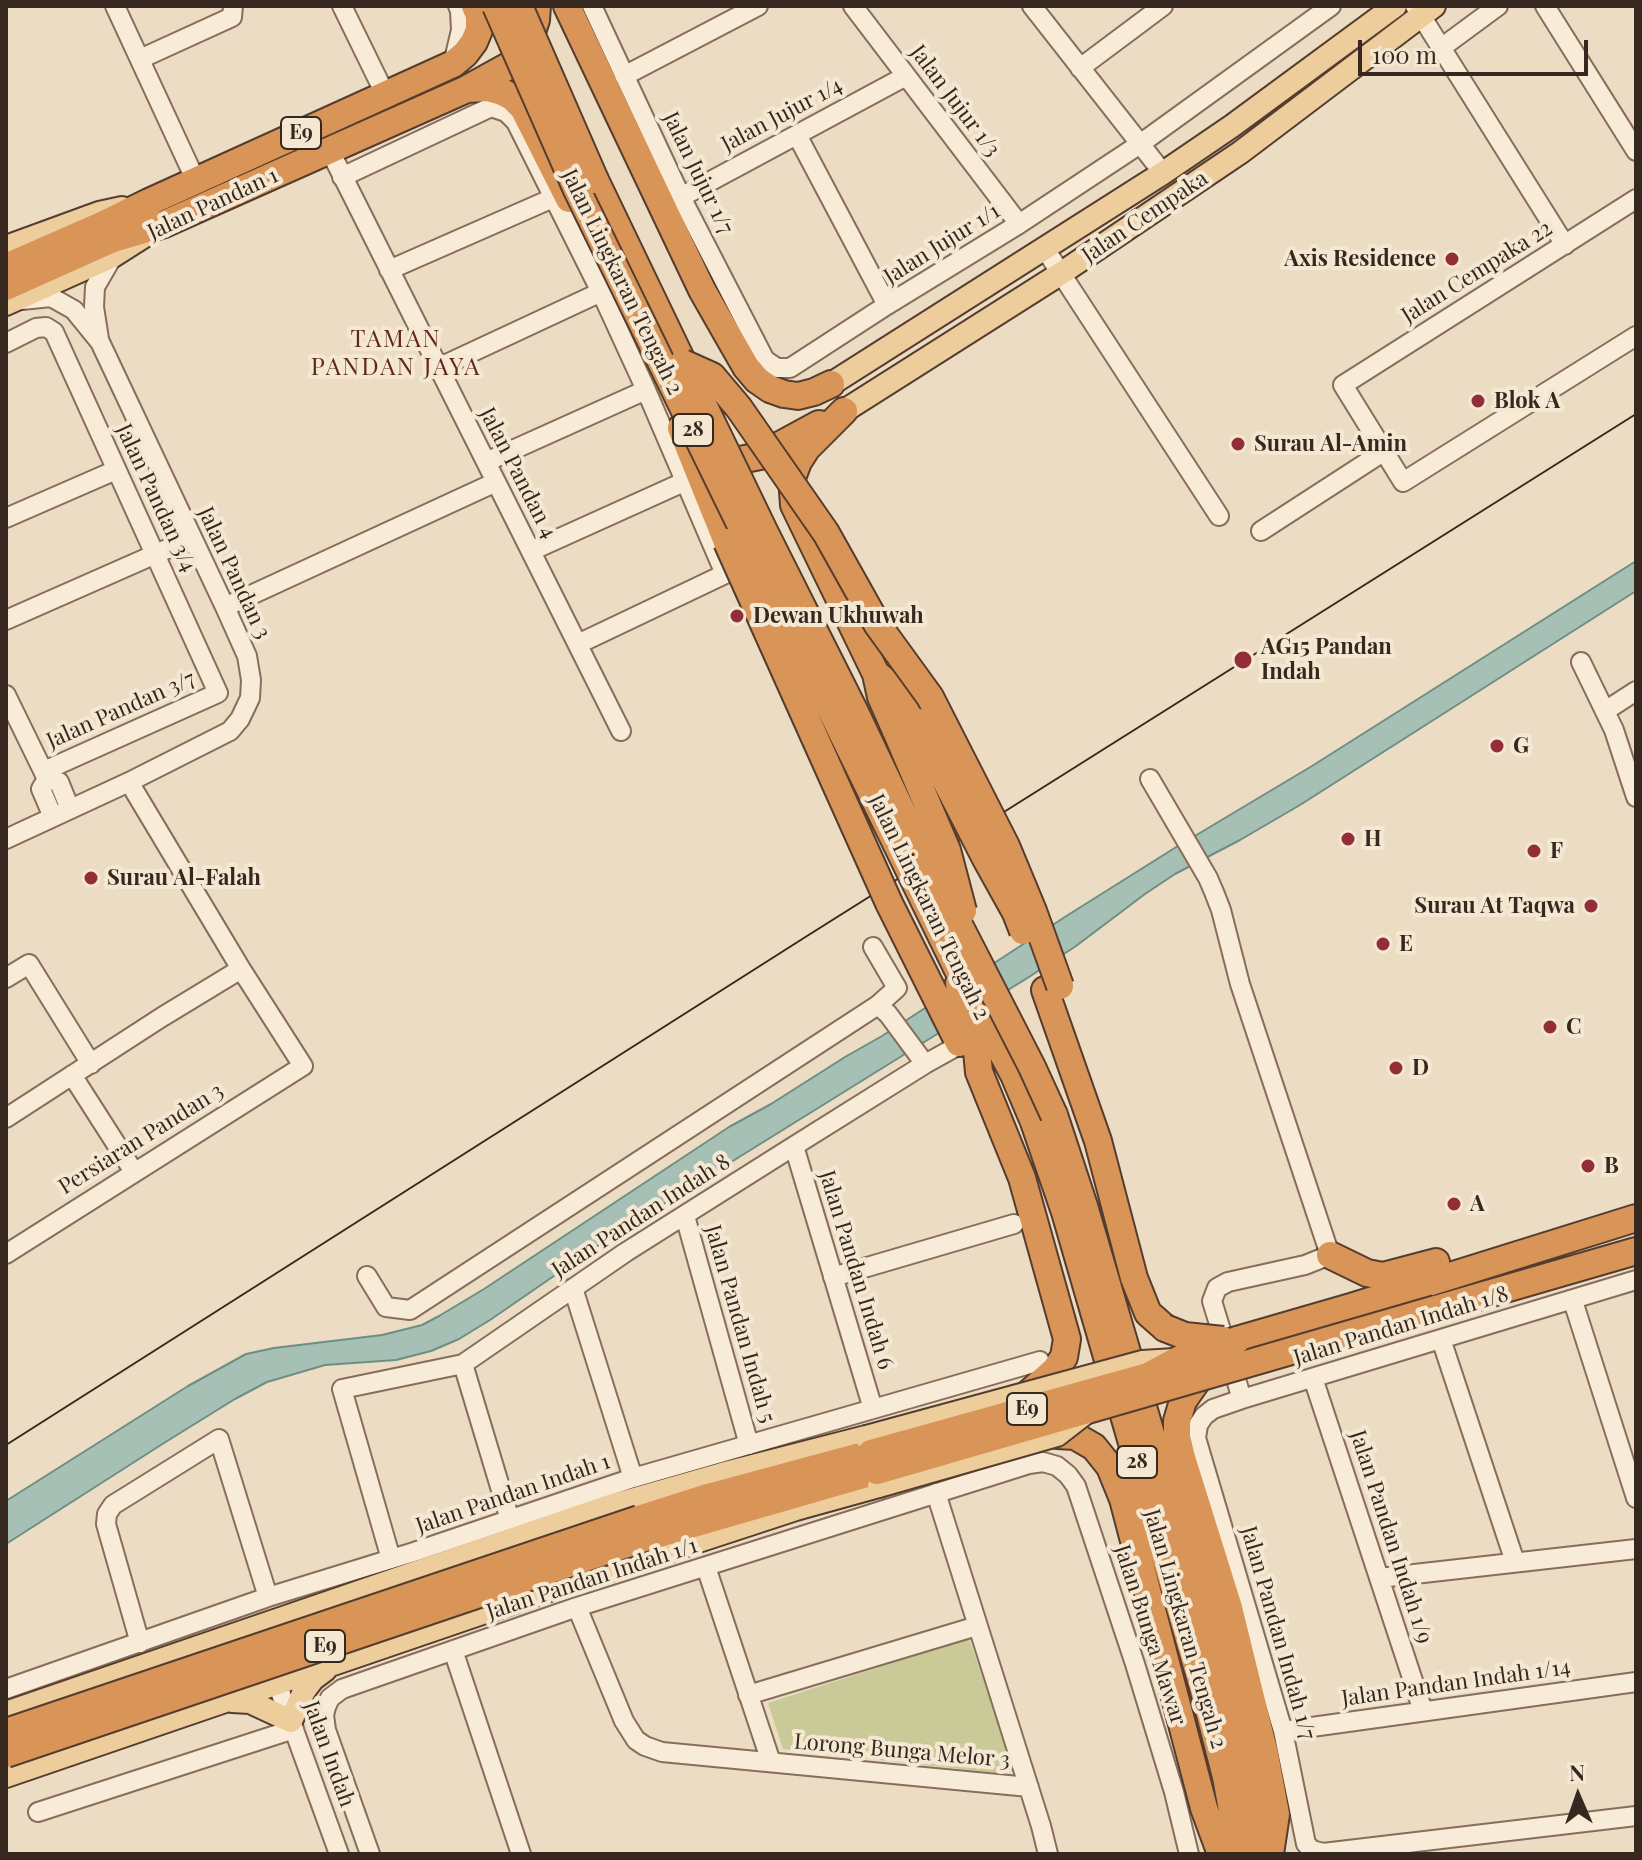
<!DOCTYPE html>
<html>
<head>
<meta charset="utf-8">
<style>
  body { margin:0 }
  #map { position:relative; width:1642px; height:1860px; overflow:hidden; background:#eddcc4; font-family:"Playfair Display",serif }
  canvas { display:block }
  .frame { position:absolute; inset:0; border:8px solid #37281f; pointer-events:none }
  .north { position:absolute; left:1538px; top:1756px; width:80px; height:80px; -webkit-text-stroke:6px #f4e8d3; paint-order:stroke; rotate:358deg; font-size:22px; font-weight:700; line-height:32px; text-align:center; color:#37281f }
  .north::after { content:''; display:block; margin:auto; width:28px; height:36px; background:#37281f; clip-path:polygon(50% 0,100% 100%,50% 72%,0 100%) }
  .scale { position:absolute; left:1358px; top:40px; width:230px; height:36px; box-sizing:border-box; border:4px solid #37281f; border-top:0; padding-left:10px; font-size:24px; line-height:28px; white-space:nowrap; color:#37281f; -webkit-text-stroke:6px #f4e8d3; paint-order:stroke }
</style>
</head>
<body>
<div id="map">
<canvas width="1642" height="1860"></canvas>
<div class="frame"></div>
<div class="north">N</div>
<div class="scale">100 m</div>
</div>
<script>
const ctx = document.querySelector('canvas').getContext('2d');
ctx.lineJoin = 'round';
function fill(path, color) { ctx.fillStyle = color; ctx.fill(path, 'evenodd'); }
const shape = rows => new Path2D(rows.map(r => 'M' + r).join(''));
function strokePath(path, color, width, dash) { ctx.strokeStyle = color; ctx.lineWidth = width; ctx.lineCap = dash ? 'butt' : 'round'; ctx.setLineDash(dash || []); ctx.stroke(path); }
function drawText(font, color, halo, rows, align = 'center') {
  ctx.font = font + ' "Playfair Display",serif'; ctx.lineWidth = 8; ctx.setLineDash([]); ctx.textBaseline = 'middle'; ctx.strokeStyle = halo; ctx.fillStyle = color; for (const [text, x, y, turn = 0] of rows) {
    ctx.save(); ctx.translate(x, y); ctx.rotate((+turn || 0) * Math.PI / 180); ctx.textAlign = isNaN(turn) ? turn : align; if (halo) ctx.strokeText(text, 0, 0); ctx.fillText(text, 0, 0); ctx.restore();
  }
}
fill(shape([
  [969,1638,1012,1763,1005,1774,783,1749,768,1703]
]), '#c9ca98');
const water = shape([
  [1636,561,1636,591,1300,805,1240,840,1175,874,1145,894,1076,946,1029,977,612,1236,490,1320,459,1339,431,1351,396,1360,325,1365,267,1382,235,1399,164,1443,6,1544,6,1501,188,1386,246,1354,274,1348,382,1335,422,1325,439,1316,484,1289,729,1127,771,1104,845,1057,882,1036,1068,915,1173,849,1312,766,1636,561]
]);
fill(water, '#a6c0b6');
strokePath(water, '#6d8e82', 2);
const minor = shape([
  [115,6,196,181],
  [342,6,385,94],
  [592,6,681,197,765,360,777,368,790,368,887,305,1019,224,1140,144,1331,6],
  [853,6,1019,224],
  [1032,6,1163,173],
  [1415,6,1565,245],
  [1545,6,1636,151],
  [1441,48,1498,6],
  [140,59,232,17,233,6],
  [453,64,461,30,460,11,458,6],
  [1080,68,1163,6],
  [624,76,758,6],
  [797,135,887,305],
  [330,151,621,731],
  [342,177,491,107,506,112,516,122,601,292,646,390,725,574,578,644],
  [681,197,906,76],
  [1636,199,1343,385,1403,482,1636,336],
  [1045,249,1219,516],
  [389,270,553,198],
  [99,339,94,307,95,287,113,256],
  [6,343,36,328,46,327,54,332,218,693,44,771],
  [438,368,601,292],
  [486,462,646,390],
  [6,518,116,470],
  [1261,531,1383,452],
  [531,551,686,481],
  [225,607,496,482],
  [6,620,192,538],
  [1581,662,1614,730,1636,797],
  [6,695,47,779,59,782,70,809],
  [1605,711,1636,691],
  [47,779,41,789,53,817],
  [1150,779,1208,878,1214,892,1221,910,1240,984,1330,1255,1305,1265,1228,1282,1217,1288,1212,1301,1242,1399],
  [6,839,129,782,230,731,240,719,250,698,251,680,247,656,225,607,100,342,74,310,51,297,22,300],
  [6,978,29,964,91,1064],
  [878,1005,888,1014,925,1064],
  [72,1075,134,1172],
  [6,1118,162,1017,241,969],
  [794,1146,873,1409],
  [685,1216,749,1445],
  [6,1254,303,1066,241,969,129,782],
  [367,1276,386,1307,410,1310,878,1005,897,988,873,947],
  [833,1277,1014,1224],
  [1636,1280,1242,1399,1213,1409,1204,1416,1198,1425,1196,1438,1283,1731,1306,1844,1312,1850,1323,1853,1636,1816],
  [573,1288,633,1478],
  [1573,1301,1636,1498],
  [1441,1339,1515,1562],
  [463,1364,510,1520],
  [1313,1378,1423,1711],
  [936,1493,1041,1826,1048,1854],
  [391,1559,342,1389,463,1364,626,1252,794,1146,925,1064,952,1049],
  [706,1567,771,1762],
  [1379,1578,1636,1549],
  [577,1607,624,1721,636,1740,645,1746,662,1752,1029,1787],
  [140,1643,106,1524,107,1514,113,1505,219,1439,268,1597],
  [453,1650,521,1854],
  [273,1672,339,1854],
  [6,1689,268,1597,414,1552,633,1478,1040,1361],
  [748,1695,977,1626],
  [1283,1731,1636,1682],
  [38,1812,294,1729],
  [370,1854,326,1730,324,1715,326,1707,330,1698,342,1689,577,1607,1029,1464,1043,1462,1057,1466,1068,1475,1076,1486,1135,1664,1174,1792,1189,1854]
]);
const major = shape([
  [6,247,99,213,122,208],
  [6,304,113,256,146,235],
  [831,384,1163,173,1232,126,1395,6],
  [844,411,1060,274,1241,152,1434,6],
  [232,1701,250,1702,291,1721,304,1691,313,1679,325,1670],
  [6,1713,610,1506,722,1474,866,1437],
  [6,1776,558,1587,796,1509,879,1486]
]);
const highway = shape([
  [567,6,702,290,746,367,757,380,770,389,784,394,798,396,814,392,831,384],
  [467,89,488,88,502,92,512,97,523,108,569,199],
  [595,180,683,363],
  [6,267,102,225,149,202,453,64,465,54,474,42,479,30,479,15,475,6],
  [6,287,113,239,164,224,467,89,514,63,529,41,536,20,537,6],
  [844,411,807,448,798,462,792,478,794,505,876,674,881,697,896,731],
  [681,428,727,542],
  [713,452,724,458,740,460,760,456,819,424],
  [879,676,895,690,915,721],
  [889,903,959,1043],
  [957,968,1014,1075,1034,1122,1065,1212,1204,1691,1226,1777,1240,1854],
  [959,983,963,1024,977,1051,979,1072,1022,1178,1067,1339,1064,1357,1055,1370,1028,1394],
  [1045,990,1098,1141,1134,1278,1148,1313,1165,1328],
  [1054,1115,1084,1206,1225,1686,1247,1774,1261,1854],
  [1330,1255,1367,1273,1383,1276,1436,1262],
  [1436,1309,1636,1251],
  [1237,1340,1351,1307,1636,1218],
  [1199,1378,1183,1401,1177,1421,1177,1437,1182,1458,1229,1608,1265,1754,1276,1814,1270,1854],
  [1057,1435,1075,1436,1094,1447,1110,1467,1123,1499,1204,1808,1221,1854],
  [639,1519,708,1497,871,1453],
  [645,1538,877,1471]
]);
strokePath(minor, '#866e5b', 22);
strokePath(major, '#543d2f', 26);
strokePath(highway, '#543d2f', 30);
strokePath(minor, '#f8ebd7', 18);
strokePath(major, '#eecd9d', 22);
strokePath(highway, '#d99458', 26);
strokePath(shape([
  [6,1445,807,936,1636,414]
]), '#37281f', 2);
const majorBridge = shape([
  [866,1437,1142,1362,1175,1360],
  [879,1486,1057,1435,1084,1414]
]);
const highwayBridge = shape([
  [496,6,577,190,957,968],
  [519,6,595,180],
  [683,363,765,533,856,714,917,843,1032,1067,1054,1115],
  [683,363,712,376,739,408,826,533,877,624,930,697,1006,846,1033,911,1060,986],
  [727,542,889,903],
  [915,721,986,859,1016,913,1023,931],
  [896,731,947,850,963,911],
  [1165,1328,1185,1336,1223,1340],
  [871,1453,1148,1376,1180,1359,1237,1340],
  [877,1471,1436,1309],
  [6,1732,639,1519],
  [6,1754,645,1538]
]);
strokePath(majorBridge, '#543d2f', 26, []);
strokePath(highwayBridge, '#543d2f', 30, []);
strokePath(majorBridge, '#eecd9d', 22);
strokePath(highwayBridge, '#d99458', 26);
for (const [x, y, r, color] of [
  [1452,259,8,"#932d38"],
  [1478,401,8,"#932d38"],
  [1238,444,8,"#932d38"],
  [737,616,8,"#932d38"],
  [1243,660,10,"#932d38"],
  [1497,746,8,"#932d38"],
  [1348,839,8,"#932d38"],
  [1534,851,8,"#932d38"],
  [91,878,8,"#932d38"],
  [1591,906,8,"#932d38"],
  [1383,944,8,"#932d38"],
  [1550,1027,8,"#932d38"],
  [1396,1068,8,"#932d38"],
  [1588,1166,8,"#932d38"],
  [1454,1204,8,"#932d38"]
]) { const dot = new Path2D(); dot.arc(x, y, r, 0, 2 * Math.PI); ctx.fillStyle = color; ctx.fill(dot); strokePath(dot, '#f4e8d3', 3); }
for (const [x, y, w] of [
  [301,133,40],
  [693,430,40],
  [1027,1409,40],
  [1137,1462,40],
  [325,1646,40]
]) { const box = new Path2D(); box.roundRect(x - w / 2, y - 16, w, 32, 6); ctx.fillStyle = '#f4e8d3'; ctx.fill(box); strokePath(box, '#37281f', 2); }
drawText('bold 20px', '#37281f', null, [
  ["E9",301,133],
  ["28",693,430],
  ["E9",1027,1409],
  ["28",1137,1462],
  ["E9",325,1646]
]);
drawText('22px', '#37281f', '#f4e8d3', [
  ["Jalan Jujur 1/3",955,101,53],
  ["Jalan Jujur 1/4",782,115,-28],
  ["Jalan Jujur 1/7",698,173,64],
  ["Jalan Pandan 1",213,204,-25],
  ["Jalan Cempaka",1145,217,-34],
  ["Jalan Jujur 1/1",942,244,-32],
  ["Jalan Cempaka 22",1477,272,-32],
  ["Jalan Lingkaran Tengah 2",622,282,64],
  ["Jalan Pandan 4",518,473,63],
  ["Jalan Pandan 3/4",156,498,65],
  ["Jalan Pandan 3",234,573,65],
  ["Jalan Pandan 3/7",121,710,-24],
  ["Jalan Lingkaran Tengah 2",929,907,64],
  ["Persiaran Pandan 3",141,1139,-32],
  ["Jalan Pandan Indah 8",641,1216,-33],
  ["Jalan Pandan Indah 6",856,1270,73],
  ["Jalan Pandan Indah 5",740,1324,74],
  ["Jalan Pandan Indah 1/8",1401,1326,-17],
  ["Jalan Pandan Indah 1",513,1494,-19],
  ["Jalan Pandan Indah 1/9",1391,1537,72],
  ["Jalan Pandan Indah 1/1",592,1579,-18],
  ["Jalan Lingkaran Tengah 2",1185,1629,74],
  ["Jalan Pandan Indah 1/7",1278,1633,74],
  ["Jalan Bunga Mawar",1150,1635,72],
  ["Jalan Pandan Indah 1/14",1456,1683,-8],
  ["Lorong Bunga Melor 3",902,1751,5],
  ["Jalan Indah",329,1754,70]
]);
drawText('bold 22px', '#37281f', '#f4e8d3', [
  ["Axis Residence",1436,259,"right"],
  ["Blok A",1494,401],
  ["Surau Al-Amin",1254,444],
  ["Dewan Ukhuwah",753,616],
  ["AG15 Pandan",1261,647],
  ["Indah",1261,672],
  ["G",1513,746],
  ["H",1364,839],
  ["F",1550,851],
  ["Surau Al-Falah",107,878],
  ["Surau At Taqwa",1575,906,"right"],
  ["E",1399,944],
  ["C",1566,1027],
  ["D",1412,1068],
  ["B",1604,1166],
  ["A",1470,1204]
], 'left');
ctx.letterSpacing = '2px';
drawText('24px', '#62271f', '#f4e8d3', [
  ["TAMAN",396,340],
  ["PANDAN JAYA",396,368]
]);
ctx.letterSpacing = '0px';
</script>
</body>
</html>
